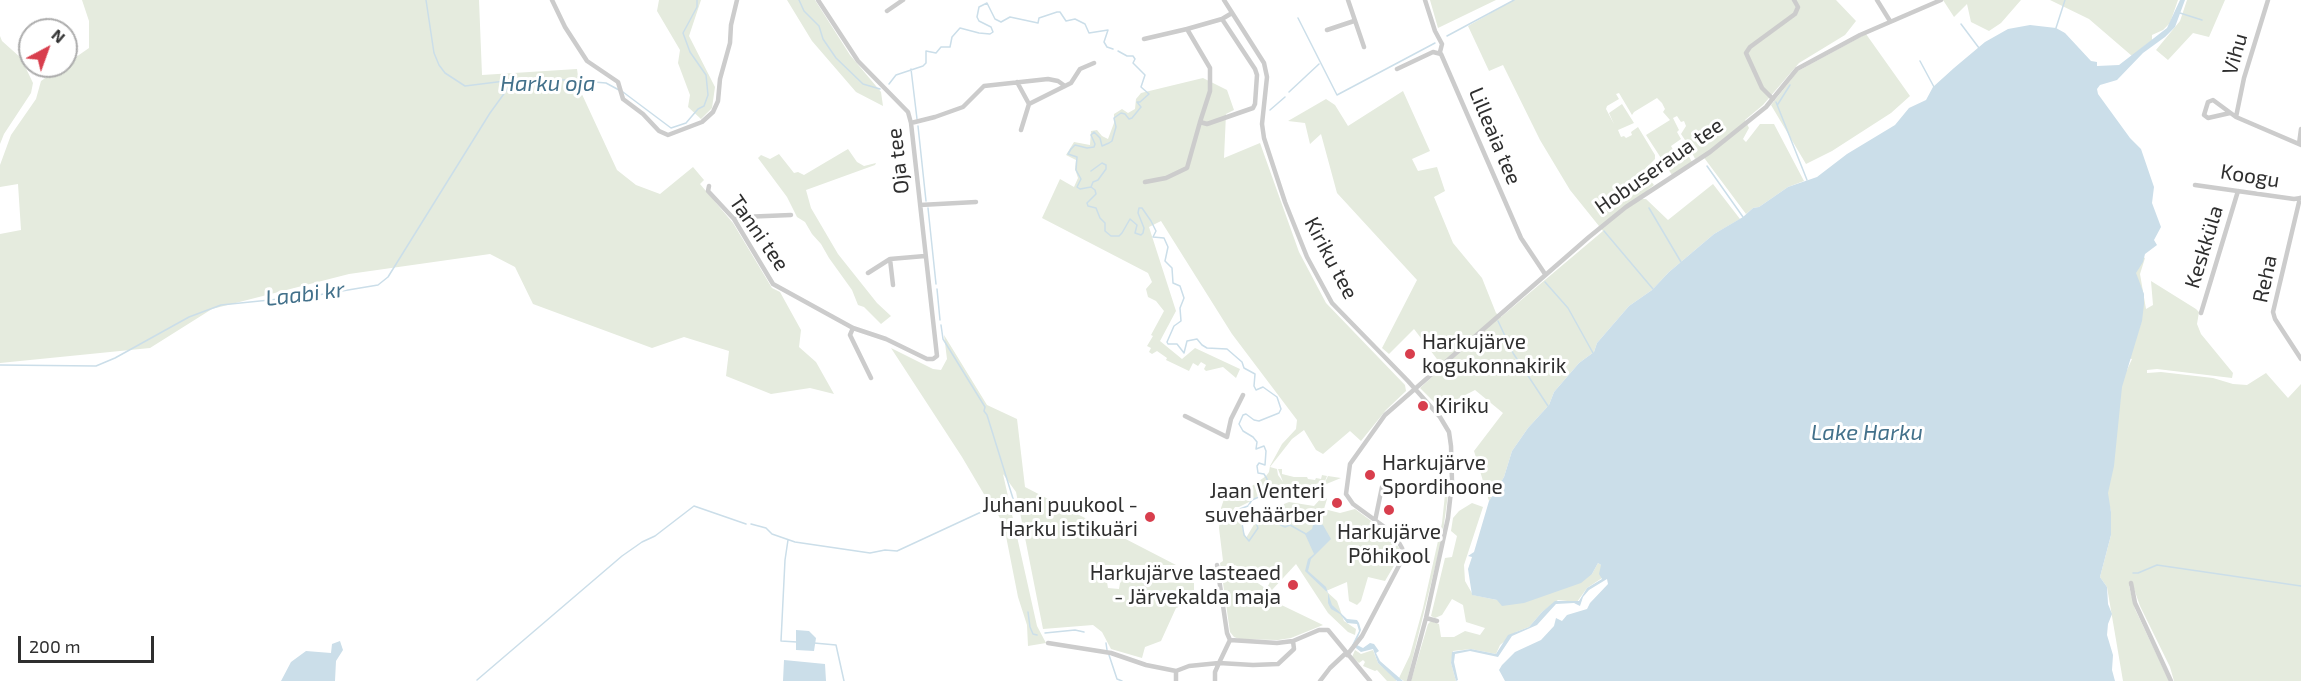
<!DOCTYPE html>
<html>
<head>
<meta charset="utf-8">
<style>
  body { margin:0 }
  #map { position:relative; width:2301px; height:681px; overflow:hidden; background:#fff; font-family:"Exo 2",sans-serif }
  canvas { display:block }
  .north { position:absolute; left:18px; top:18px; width:60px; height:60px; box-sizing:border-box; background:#fff; border:2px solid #acacac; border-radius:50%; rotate:41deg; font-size:16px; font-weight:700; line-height:24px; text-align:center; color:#2f2f2f }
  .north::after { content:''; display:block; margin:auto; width:21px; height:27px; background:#d83e4d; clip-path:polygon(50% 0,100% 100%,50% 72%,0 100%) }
  .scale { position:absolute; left:18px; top:636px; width:136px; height:27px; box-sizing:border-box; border:3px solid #2f2f2f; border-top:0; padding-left:8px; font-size:18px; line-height:21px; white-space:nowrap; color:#2f2f2f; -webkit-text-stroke:4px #fff; paint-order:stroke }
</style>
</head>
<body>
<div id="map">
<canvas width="2301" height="681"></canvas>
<div class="north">N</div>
<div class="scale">200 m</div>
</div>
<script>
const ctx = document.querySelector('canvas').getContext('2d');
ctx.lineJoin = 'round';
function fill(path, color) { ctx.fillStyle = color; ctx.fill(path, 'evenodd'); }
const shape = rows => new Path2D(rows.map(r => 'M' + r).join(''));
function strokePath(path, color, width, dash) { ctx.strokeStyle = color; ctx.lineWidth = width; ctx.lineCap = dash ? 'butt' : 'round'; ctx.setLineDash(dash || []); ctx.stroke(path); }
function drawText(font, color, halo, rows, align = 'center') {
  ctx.font = font + ' "Exo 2",sans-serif'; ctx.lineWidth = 6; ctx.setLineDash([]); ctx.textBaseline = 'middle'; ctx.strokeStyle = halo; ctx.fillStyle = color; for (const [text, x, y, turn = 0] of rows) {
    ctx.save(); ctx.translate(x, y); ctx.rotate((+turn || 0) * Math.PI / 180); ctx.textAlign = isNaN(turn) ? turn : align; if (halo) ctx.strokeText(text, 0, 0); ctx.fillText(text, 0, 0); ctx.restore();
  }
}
fill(shape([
  [82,0,479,0,482,75,577,69,580,90,617,170,636,185,660,194,693,167,704,180,700,184,733,223,772,288,780,292,801,330,799,347,816,362,834,394,810,388,771,394,726,376,729,351,684,337,652,348,533,304,515,267,490,254,349,274,212,309,150,348,0,363,0,234,21,230,18,184,0,187,0,165,11,135,36,99,41,81,63,66,66,66,66,64,89,48,89,21],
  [659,0,701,0,689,36,715,87,712,108,701,119,688,107,690,95,678,63,680,50,657,11],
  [787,0,815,0,850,55,881,92,883,106,856,92,812,41],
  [1430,0,1496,0,1438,28],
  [1514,0,1836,0,1856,21,1845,35,1799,63,1763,105,1745,120,1749,128,1743,139,1746,142,1760,124,1774,124,1804,181,1788,187,1759,207,1753,208,1746,214,1702,155,1695,159,1689,146,1681,134,1686,126,1684,121,1681,122,1677,116,1673,118,1679,130,1677,132,1681,139,1671,146,1677,157,1686,151,1692,162,1672,175,1646,135,1670,120,1663,112,1665,109,1662,103,1657,98,1634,112,1632,115,1619,93,1616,94,1619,99,1607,106,1606,109,1614,124,1609,113,1622,104,1634,123,1618,130,1621,137,1624,136,1626,138,1632,135,1631,132,1638,127,1655,155,1655,159,1643,171,1646,181,1649,179,1654,185,1637,199,1646,199,1668,220,1713,184,1740,219,1714,234,1669,272,1652,290,1629,306,1597,343,1594,352,1579,363,1554,392,1549,405,1528,428,1512,451,1504,477,1489,501,1474,451,1503,413,1475,390,1440,408,1420,388,1443,367,1414,329,1389,354,1382,348,1417,280,1337,193,1321,134,1310,144,1305,123,1288,121,1326,99,1335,105,1348,126,1403,91,1430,151,1412,159,1418,171,1437,167,1445,191,1434,197,1453,243,1482,278,1496,313,1501,317,1603,231,1570,190,1540,140,1503,65,1489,71,1468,26],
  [1943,0,2021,0,2001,23,1989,31,1971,22,1967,4,1954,17],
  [2050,0,2178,0,2170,23,2163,30,2152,35,2152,40,2132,56,2089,19],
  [2187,0,2225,0,2209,37,2193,33,2168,60,2156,50,2180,21],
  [1866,34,1910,96,1891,113,1832,151,1806,164,1771,105,1798,71],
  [0,36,2,41,21,58,33,83,31,93,4,134,0,144],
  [1203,78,1227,90,1234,110,1226,114,1224,158,1260,143,1299,252,1326,303,1405,385,1406,391,1386,410,1361,441,1350,431,1323,454,1316,450,1304,430,1292,439,1270,467,1277,469,1278,475,1283,482,1278,469,1282,469,1282,474,1294,477,1307,477,1308,479,1315,480,1316,478,1321,479,1322,475,1327,476,1325,481,1316,484,1313,487,1325,482,1328,476,1341,478,1319,487,1313,500,1267,489,1253,500,1239,507,1235,507,1233,511,1238,515,1246,538,1259,516,1270,514,1280,516,1284,504,1289,502,1314,506,1323,496,1327,499,1324,509,1340,513,1355,509,1389,534,1402,552,1385,581,1368,577,1361,601,1357,605,1349,601,1347,582,1326,591,1337,601,1344,621,1356,629,1355,635,1348,632,1328,613,1296,564,1272,590,1268,586,1272,578,1263,570,1253,574,1235,565,1221,570,1220,563,1223,561,1219,528,1221,508,1228,487,1252,486,1266,476,1269,472,1270,466,1282,444,1296,429,1297,420,1232,334,1161,221,1149,227,1176,311,1160,341,1182,359,1195,348,1240,369,1236,378,1223,367,1206,371,1204,369,1206,365,1201,362,1198,366,1193,363,1189,371,1166,360,1167,358,1157,351,1152,354,1149,352,1151,348,1147,346,1153,336,1151,335,1164,311,1156,301,1148,297,1146,289,1152,282,1148,273,1042,218,1060,179,1074,187,1078,178,1075,169,1076,160,1066,155,1074,142,1090,145,1091,131,1097,130,1102,136,1108,139,1114,123,1114,114,1122,109,1128,113,1135,109,1136,99,1141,93],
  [848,149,857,162,864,166,876,163,875,165,806,190,811,208,838,254,877,303,891,316,881,324,864,307,858,305,852,290,829,258,821,244,812,234,805,222,797,217,787,197,758,158,761,155,770,159,779,154,794,173,798,172,804,175],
  [2141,256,2145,258,2140,274,2146,309,2153,305,2151,281,2196,309,2199,312,2197,324,2201,334,2233,373,2232,378,2157,369,2147,370,2147,373,2161,372,2213,378,2233,384,2247,385,2266,373,2288,398,2301,384,2301,681,2174,681,2170,667,2140,606,2133,586,2129,586,2135,609,2169,681,2123,681,2107,587,2100,577,2111,535,2111,512,2096,447,2114,363,2127,370,2132,359,2126,358,2124,294],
  [944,335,987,405,1017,419,1025,487,1176,565,1104,565,1108,588,1119,589,1122,571,1147,582,1194,583,1194,601,1176,608,1161,641,1145,647,1142,658,1111,649,1102,632,1093,625,1043,629,1016,492,1003,474,1037,626,1046,643,1028,646,1027,625,1018,597,1004,526,989,497,988,501,962,457,891,348,933,369,941,370,947,359],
  [1446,485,1449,487,1442,539,1407,681,1404,681,1399,678,1410,655,1423,608,1442,523],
  [1472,503,1483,507,1464,565,1465,581,1473,595,1497,600,1592,574,1598,563,1601,565,1602,578,1587,588,1577,602,1558,600,1542,612,1529,627,1516,632,1500,645,1496,654,1471,649,1453,651,1451,663,1456,681,1411,681,1428,624,1431,621,1439,624,1441,637,1454,637,1465,631,1480,635,1485,628,1466,622,1463,605,1452,599,1442,615,1435,618,1431,616,1445,558,1452,557,1457,536,1451,531,1453,518,1459,511],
  [1232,570,1240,571,1268,590,1266,592,1269,599,1323,625,1291,638,1278,640,1239,639,1234,637,1230,632,1222,576],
  [1355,650,1361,654,1373,650,1378,663,1396,679,1396,681,1387,681,1377,670,1375,671,1363,666,1365,662,1363,660,1359,663,1352,657]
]), '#e5ebde');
fill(shape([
  [2180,0,2185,0,2175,27,2165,37,2143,53,2117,80,2100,85,2097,89,2098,94,2130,138,2141,149,2154,187,2152,203,2161,227,2154,240,2157,245,2145,254,2143,262,2136,273,2144,294,2144,304,2142,321,2122,387,2114,466,2108,493,2111,512,2111,535,2100,577,2107,587,2108,604,2112,614,2108,624,2107,635,2113,655,2112,670,2115,681,1505,681,1499,670,1502,665,1515,652,1541,640,1554,626,1556,618,1562,621,1567,615,1587,609,1590,603,1608,584,1607,579,1589,590,1583,597,1580,606,1574,603,1556,604,1537,625,1512,636,1498,657,1470,651,1455,654,1454,662,1458,680,1456,681,1451,663,1452,652,1471,649,1496,654,1508,635,1529,627,1542,612,1555,601,1579,601,1587,588,1602,579,1599,574,1601,565,1598,563,1592,574,1581,583,1524,603,1502,606,1497,600,1472,595,1468,569,1472,557,1468,556,1474,552,1489,501,1504,477,1512,451,1528,428,1549,405,1554,392,1579,363,1594,352,1597,343,1629,306,1652,290,1669,272,1714,234,1743,217,1753,208,1759,207,1788,187,1817,177,1847,154,1895,125,1909,108,1926,100,1933,87,1954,68,1985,42,2008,29,2030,25,2056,28,2065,33,2091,61,2097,62,2097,66,2119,65,2167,28],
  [1314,521,1323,525,1331,539,1311,559,1308,571,1326,587,1332,605,1347,619,1357,620,1359,623,1361,630,1355,644,1363,648,1370,643,1374,644,1379,651,1376,653,1380,661,1403,681,1397,681,1378,663,1373,649,1361,652,1352,645,1359,631,1357,624,1347,623,1340,614,1331,609,1328,603,1328,593,1305,571,1308,559,1314,554,1305,534,1312,529],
  [796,630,809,631,816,638,814,651,796,650],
  [340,641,343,650,336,661,335,681,281,681,291,662,306,651,331,653,332,644],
  [784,660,825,664,826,681,783,681]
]), '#cbdee9');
strokePath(shape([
  [426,0,434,53,439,65,445,73,465,86,513,80,570,80,606,83,619,90],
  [799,0,804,11,819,26,823,39,836,58,863,84,880,89],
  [2180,13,2202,20],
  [1298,18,1337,95,1435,43],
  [1961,24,1979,48],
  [2056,28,2065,0],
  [1447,36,1514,0],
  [1118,51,1127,56,1133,56,1135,59,1133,63,1145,75,1141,87,1149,94,1140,102,1137,102,1141,107,1132,118,1129,119,1125,114,1121,113,1114,118,1116,127,1112,141,1109,143,1102,146,1100,138,1094,132,1091,135,1095,144,1094,147,1087,148,1075,145,1071,149,1068,154,1077,157,1076,170,1081,179,1077,187,1080,189,1091,187,1095,190,1096,194,1087,203,1088,206,1096,208,1100,218,1105,223,1105,231,1111,236,1119,236,1122,233,1130,219,1137,225,1135,233,1141,235,1143,233,1144,228,1138,213,1139,208,1142,208,1151,221,1156,231,1153,237,1164,238,1168,247,1165,261,1172,268,1173,283,1180,286,1184,298,1180,308,1181,321,1174,326,1167,342,1168,344,1177,344,1184,353,1187,341,1197,339,1202,345,1207,348,1227,349,1242,362,1244,368,1255,374,1254,386,1256,390,1263,387,1277,397,1281,409,1279,413,1259,421,1254,420,1246,414,1243,415,1239,424,1243,431,1253,437,1257,442,1256,449,1264,446,1266,451,1265,465,1259,463,1257,466,1258,473,1264,474,1267,479,1266,491,1261,496,1252,500,1248,506,1237,510,1241,517,1244,535,1249,541,1258,528,1254,518,1259,514,1285,527,1290,525,1306,534],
  [1920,61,1934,87],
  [911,69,917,119],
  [889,84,896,75,923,66,926,63,926,51,936,53,941,47,950,47,952,37,960,28,979,33,990,34,993,32,991,27,979,21,977,17,979,7,987,3,995,19,1001,22,1010,17,1038,23,1039,18,1057,12,1060,12,1066,21,1075,19,1085,24,1089,33,1108,30,1104,42,1107,47,1113,49],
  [623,92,671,128,686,123,698,109,704,106,708,95,706,75,690,52,683,33,697,7,697,0],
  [1289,92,1319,64],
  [1776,102,1807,180],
  [1778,104,1790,85],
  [1270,110,1285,97],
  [918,126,926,201],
  [1707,166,1743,217],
  [1091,171,1102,163,1106,165,1106,169,1098,180,1093,182,1091,187],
  [928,208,936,284],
  [1649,208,1681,262],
  [1604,231,1653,289],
  [1545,282,1568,308,1593,353],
  [937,289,940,320],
  [1498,321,1513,353,1548,406],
  [941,325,943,339,985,407,984,411,987,415,1015,505],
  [0,365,96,366,115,358,189,317,221,305,318,295,378,285,388,277,490,113,514,80],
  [751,524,766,528,772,534,795,542,870,553,885,550,897,551,979,513,1010,506],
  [788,540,785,560,781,641,797,642],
  [2133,573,2138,573,2157,565,2301,586],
  [1028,612,1030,627,1033,634,1037,635],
  [1045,633,1075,630,1084,632],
  [814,643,836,645,844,681],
  [1106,643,1107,650],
  [1109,655,1117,679,1122,681],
  [477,680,622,556,642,542,655,536,694,506,746,524]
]), '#cbdee9', 1.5);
strokePath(shape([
  [552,0,565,27,587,61,618,82,623,99,643,114,659,131,668,135,702,122,713,112,718,101,720,79,730,43,731,25,737,0],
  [1224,0,1264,63,1267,77,1262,124,1264,138,1285,202,1307,257,1332,303,1408,381,1440,417,1449,432,1451,446,1452,482,1448,518,1426,618,1409,681],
  [1348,0,1364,47],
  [1425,0,1435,31,1442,44,1440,52],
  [1877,0,1890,21],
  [887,11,903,0],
  [1222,19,1255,69,1257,75,1255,104,1253,108,1207,124,1200,122,1210,91,1210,68,1187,29,1222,19,1232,13],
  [1327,30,1354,21],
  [1144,39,1187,29],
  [1397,69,1433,52,1441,54,1521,238,1545,274],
  [1017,82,1029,104],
  [1773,99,1762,88,1746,53,1750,47,1795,14,1798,7,1794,0],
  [2230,113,2208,118,2204,115,2208,102,2213,100,2236,117,2301,145],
  [2236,117,2244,78,2268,0],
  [911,123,935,117,963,107,984,86,1048,79,1058,81,1065,86],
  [1021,130,1029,104,1071,83,1080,69,1094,63],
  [2299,144,2301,129],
  [1145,182,1166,178,1187,168,1200,122],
  [2195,185,2294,199,2301,198],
  [709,186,708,191,734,219,773,284,853,328,886,339,927,359,933,359,937,356,911,123,908,112,858,61,818,0],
  [2300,198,2273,312,2275,319,2301,359],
  [920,205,976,202],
  [734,219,742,217,791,215],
  [868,273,890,259],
  [893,285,890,259,925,256],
  [2201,313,2238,191],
  [853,328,850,335,871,378],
  [1185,416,1227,437,1231,419,1243,395],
  [1375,521,1382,487],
  [1217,565,1227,633,1230,640,1277,643,1293,641,1319,630,1328,630,1370,681],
  [2131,583,2135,603,2171,681],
  [1426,618,1437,621],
  [1230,640,1219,663,1253,665,1278,664,1294,649,1293,641],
  [1048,643,1111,653,1146,665,1176,671],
  [1347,655,1362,636,1404,556,1402,548,1394,534,1353,504,1346,494,1350,464,1385,415,1589,237,1626,207,1710,152,1766,107,1797,69,1860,35,1941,0],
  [1176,671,1189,666,1219,663],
  [1176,681,1176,671],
  [1215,681,1215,672,1219,663],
  [1320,681,1330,668,1346,653]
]), '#ccc', 4.5);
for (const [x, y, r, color] of [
  [1410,354,6,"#d83e4d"],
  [1423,406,6,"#d83e4d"],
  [1370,475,6,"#d83e4d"],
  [1337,503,6,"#d83e4d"],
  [1389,510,6,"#d83e4d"],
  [1150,517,6,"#d83e4d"],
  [1293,585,6,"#d83e4d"]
]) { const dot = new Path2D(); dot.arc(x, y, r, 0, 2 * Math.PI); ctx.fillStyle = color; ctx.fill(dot); strokePath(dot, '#fff', 2); }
drawText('21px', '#2f2f2f', '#fff', [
  ["Vihu",2235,54,-74],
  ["Lilleaia tee",1495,136,67],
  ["Oja tee",898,161,-97],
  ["Hobuseraua tee",1659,166,-35],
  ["Koogu",2250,176,9],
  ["Tanni tee",759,233,55],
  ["Keskküla",2204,247,-73],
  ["Kiriku tee",1331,258,62],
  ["Reha",2265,279,-78]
]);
drawText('21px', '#2f2f2f', '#fff', [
  ["Harkujärve",1422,342],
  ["kogukonnakirik",1422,366],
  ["Kiriku",1435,406],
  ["Harkujärve",1382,463],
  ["Spordihoone",1382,487],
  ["Jaan Venteri",1325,491,"right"],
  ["suvehäärber",1325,515,"right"],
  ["Juhani puukool -",1138,505,"right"],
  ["Harku istikuäri",1138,529,"right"],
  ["Harkujärve",1389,532,"center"],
  ["Põhikool",1389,556,"center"],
  ["Harkujärve lasteaed",1281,573,"right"],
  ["- Järvekalda maja",1281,597,"right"]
], 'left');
drawText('italic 22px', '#43718b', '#fff', [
  ["Harku oja",548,84],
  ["Laabi kr",305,294,-7],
  ["Lake Harku",1867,433]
]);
</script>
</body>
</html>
